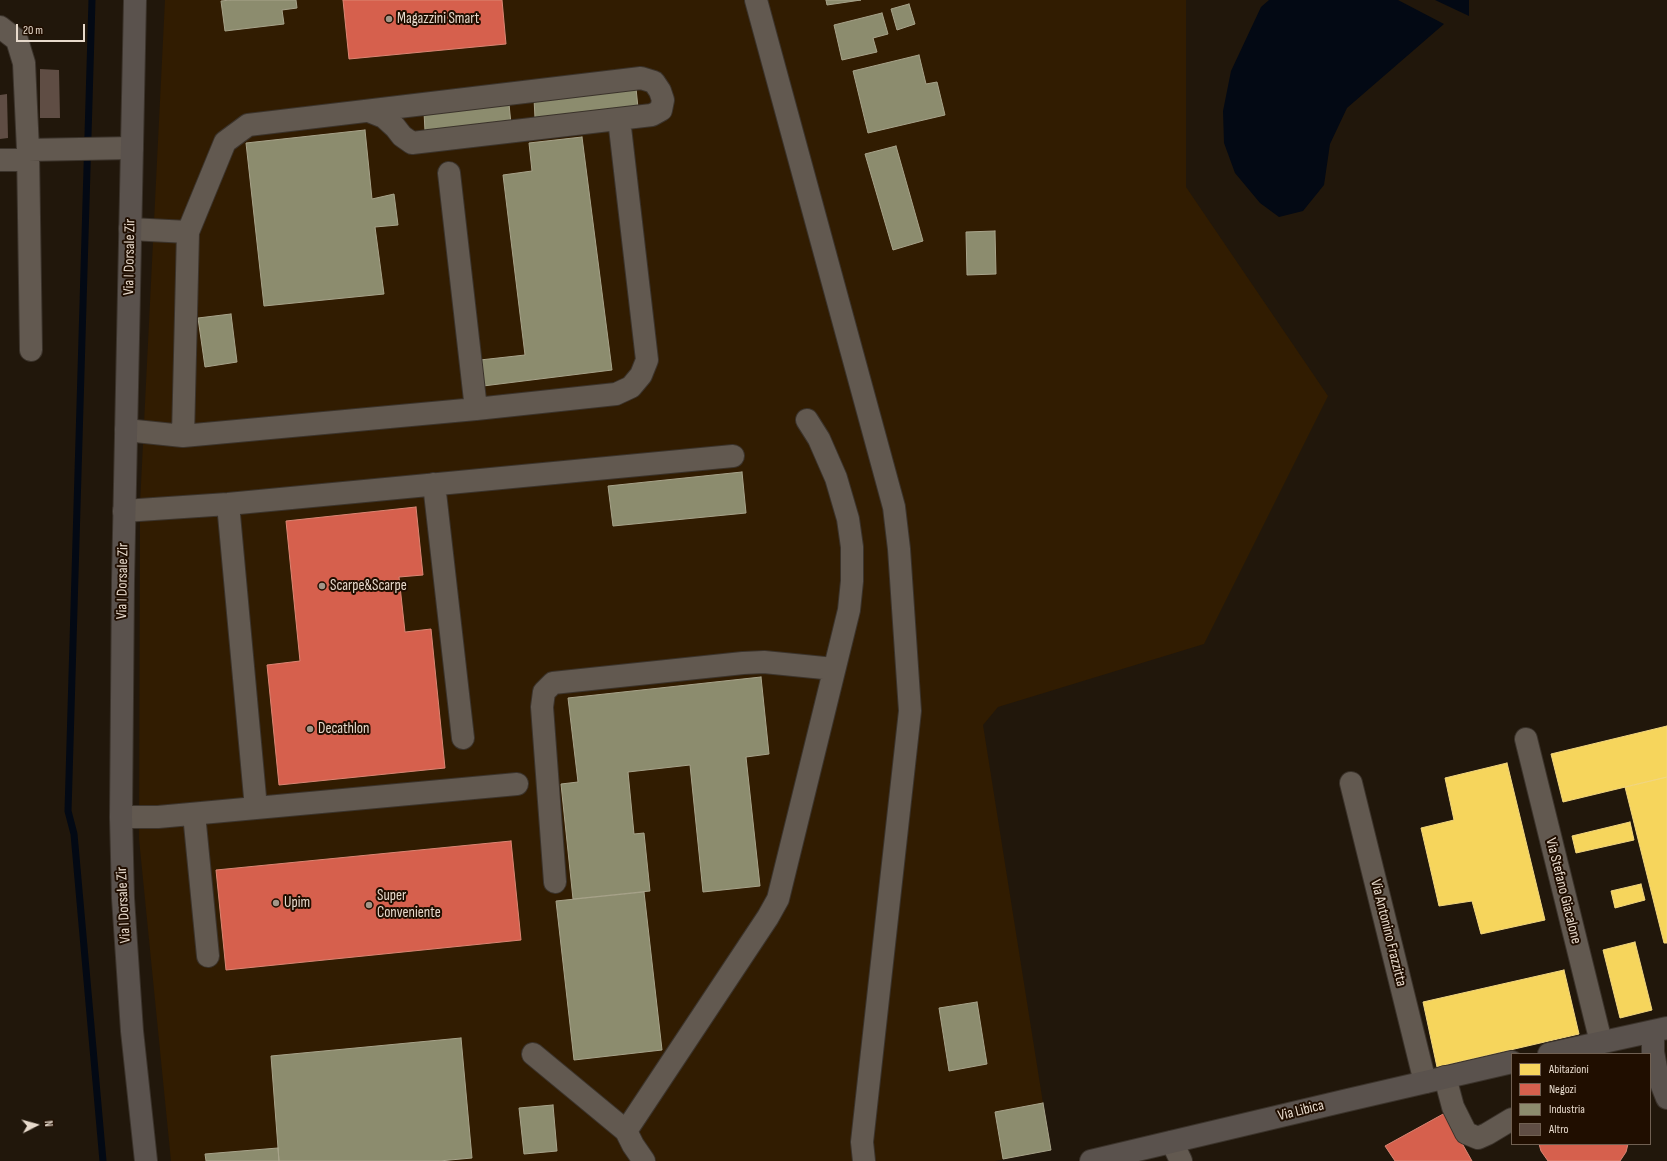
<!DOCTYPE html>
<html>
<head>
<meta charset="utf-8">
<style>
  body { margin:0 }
  #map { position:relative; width:1667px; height:1161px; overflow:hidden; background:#21170b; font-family:"Sofia Sans Condensed",sans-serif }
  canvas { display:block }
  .legend { position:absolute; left:1511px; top:1053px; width:140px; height:92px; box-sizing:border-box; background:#200e00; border:1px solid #706052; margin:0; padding:5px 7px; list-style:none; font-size:12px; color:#e7dacc }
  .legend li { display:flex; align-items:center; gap:8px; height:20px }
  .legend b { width:20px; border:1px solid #706052 }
  .north { position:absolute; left:16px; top:1105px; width:40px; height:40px; -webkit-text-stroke:3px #200e00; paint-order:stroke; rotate:84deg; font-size:11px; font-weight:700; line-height:16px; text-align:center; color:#e7dacc }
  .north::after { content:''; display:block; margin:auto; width:14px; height:18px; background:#e7dacc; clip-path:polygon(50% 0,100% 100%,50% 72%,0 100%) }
  .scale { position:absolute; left:16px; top:24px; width:69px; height:18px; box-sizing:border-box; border:2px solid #e7dacc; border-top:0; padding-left:5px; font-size:12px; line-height:14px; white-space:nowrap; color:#e7dacc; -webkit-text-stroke:3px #200e00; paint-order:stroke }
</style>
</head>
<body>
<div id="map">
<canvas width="1667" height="1161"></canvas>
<ul class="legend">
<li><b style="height:11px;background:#f6d55c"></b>Abitazioni</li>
<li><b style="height:11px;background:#d6604d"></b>Negozi</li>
<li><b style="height:11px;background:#8c8c6e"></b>Industria</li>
<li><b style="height:11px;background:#5f4d44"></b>Altro</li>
</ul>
<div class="north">N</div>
<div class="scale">20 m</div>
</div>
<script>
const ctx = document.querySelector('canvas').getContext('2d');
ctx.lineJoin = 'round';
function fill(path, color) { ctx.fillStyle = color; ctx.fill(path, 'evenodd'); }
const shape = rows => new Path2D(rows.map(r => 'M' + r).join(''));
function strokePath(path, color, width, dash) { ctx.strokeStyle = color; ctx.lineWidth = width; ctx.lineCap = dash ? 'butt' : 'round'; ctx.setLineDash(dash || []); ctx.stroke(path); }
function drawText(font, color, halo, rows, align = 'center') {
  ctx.font = font + ' "Sofia Sans Condensed",sans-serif'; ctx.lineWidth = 4; ctx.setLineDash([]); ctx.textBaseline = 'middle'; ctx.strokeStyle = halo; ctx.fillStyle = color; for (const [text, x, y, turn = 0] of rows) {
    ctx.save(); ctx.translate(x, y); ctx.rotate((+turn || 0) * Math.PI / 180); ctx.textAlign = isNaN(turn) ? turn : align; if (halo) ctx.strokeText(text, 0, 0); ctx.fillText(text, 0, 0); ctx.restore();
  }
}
fill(shape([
  [165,0,1186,0,1186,187,1328,396,1204,644,998,707,983,725,1043,1103,1051,1150,995,1161,171,1161,139,839,140,504]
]), '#311c01');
fill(shape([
  [1269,0,1398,0,1444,24,1347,108,1330,144,1324,185,1303,211,1279,217,1260,203,1235,173,1224,143,1223,111,1231,71,1261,7],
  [1435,0,1469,0,1469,16]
]), '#030914');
const homes = shape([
  [1667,726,1667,777,1563,802,1551,754,1667,726],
  [1507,763,1545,920,1481,934,1472,901,1439,906,1421,828,1454,820,1445,778,1507,763],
  [1667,777,1667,943,1664,943,1625,787,1667,777],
  [1630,822,1634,840,1576,853,1572,836,1630,822],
  [1641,884,1645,900,1615,908,1611,891,1641,884],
  [1635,942,1652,1010,1620,1018,1603,950,1635,942],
  [1564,970,1579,1034,1437,1067,1423,1002,1564,970]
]);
fill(homes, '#f6d55c');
strokePath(homes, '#f2d67e', 1);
const shops = shape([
  [343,0,502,0,506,44,349,59,343,0],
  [416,507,423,575,399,577,405,632,431,629,445,768,279,785,267,665,300,661,286,521,416,507],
  [511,841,521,940,226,970,216,870,511,841],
  [1445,1113,1472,1161,1395,1161,1385,1146,1445,1113],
  [1539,1144,1628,1144,1626,1152,1620,1161,1548,1161,1541,1151,1539,1144]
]);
fill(shops, '#d6604d');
strokePath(shops, '#db8573', 1);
const industry = shape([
  [230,0,296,0,297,8,282,10,284,24,225,31,221,1,230,0],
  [826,0,861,0,827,5,826,0],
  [909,4,915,24,897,30,891,9,909,4],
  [882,13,888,34,873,38,877,52,842,60,834,25,882,13],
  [919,55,926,84,937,82,945,115,868,133,853,71,919,55],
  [636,88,638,108,535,118,534,98,636,88],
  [509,104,511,124,425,131,424,112,509,104],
  [365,130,372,199,394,194,398,225,375,227,384,294,264,306,246,143,365,130],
  [582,137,612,370,483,386,480,360,525,355,503,175,532,171,529,143,582,137],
  [896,146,923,241,893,250,865,154,896,146],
  [995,231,996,274,967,275,966,232,995,231],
  [231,314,237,362,205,367,198,318,231,314],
  [742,472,746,513,613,526,608,486,742,472],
  [761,677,769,754,746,757,760,886,703,892,690,765,628,772,634,834,644,833,650,891,573,899,561,784,578,782,568,698,761,677],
  [644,892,662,1050,574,1060,556,901,644,892],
  [977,1002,987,1064,949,1071,939,1008,977,1002],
  [461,1038,472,1158,439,1161,279,1161,271,1056,461,1038],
  [1043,1103,1051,1150,1003,1159,995,1112,1043,1103],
  [553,1105,557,1151,524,1154,519,1108,553,1105],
  [278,1148,279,1161,206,1161,205,1154,278,1148]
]);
fill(industry, '#8c8c6e');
strokePath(industry, '#a7a38a', 1);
strokePath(shape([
  [92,0,68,811,74,834,103,1161]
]), '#030914', 7);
fill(shape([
  [40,69,59,70,60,118,40,118],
  [7,94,8,138,0,139,0,95]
]), '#5f4d44');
const minor = shape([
  [756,0,894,507,899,549,910,711,862,1142,864,1161],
  [0,27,17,40,24,63,28,150],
  [0,160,28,160],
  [188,232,225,142,248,125,641,78,654,82,660,91,663,100,661,110,652,115,412,143,402,136,395,127,384,117,369,111],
  [31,350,28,150,132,148],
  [476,409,616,394,631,387,641,375,647,360,619,119],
  [126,430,183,436,188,232,130,229],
  [183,436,476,409,449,173],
  [434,484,463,738],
  [228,504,256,808],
  [124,511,228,504,733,456],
  [1526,739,1601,1042],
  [1351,783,1425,1082],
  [194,814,208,956],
  [121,817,158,817,517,784],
  [555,882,542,707,544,692,553,683,743,663,764,662,834,669],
  [533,1054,626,1131],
  [1445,1077,1453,1107,1466,1133,1478,1138,1487,1134,1512,1119],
  [1172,1142,1181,1161],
  [644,1161,633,1145,626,1131,768,917,778,899,849,610,852,581,852,547,848,519,836,478,819,439,807,420]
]);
const major = shape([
  [135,0,123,581,121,817,123,898,132,1031,146,1161],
  [1653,1031,1653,1052,1657,1073,1667,1098],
  [1549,1054,1667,1028],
  [1091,1161,1348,1100,1512,1062]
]);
strokePath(minor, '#3b332b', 24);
strokePath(major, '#3b332b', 24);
strokePath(minor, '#625950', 22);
strokePath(major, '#5a524d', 22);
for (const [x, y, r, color] of [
  [389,19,4,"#a29688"],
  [322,586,4,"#a29688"],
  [310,729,4,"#a29688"],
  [276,903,4,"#a29688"],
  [369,905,4,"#a29688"]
]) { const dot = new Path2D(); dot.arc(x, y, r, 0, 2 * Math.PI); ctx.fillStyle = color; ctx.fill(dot); strokePath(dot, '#200e00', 1.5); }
drawText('15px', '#e7dacc', '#200e00', [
  ["Magazzini Smart",397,19],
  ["Scarpe&Scarpe",330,586],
  ["Decathlon",318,729],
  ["Super",377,896],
  ["Conveniente",377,913],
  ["Upim",284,903]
], 'left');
drawText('15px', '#e7dacc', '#200e00', [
  ["Via I Dorsale Zir",130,257,-89],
  ["Via I Dorsale Zir",123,581,-89],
  ["Via Stefano Giacalone",1563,891,76],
  ["Via I Dorsale Zir",124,905,-93],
  ["Via Antonino Frazzitta",1388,933,76],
  ["Via Libica",1301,1111,-14]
]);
</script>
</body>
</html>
